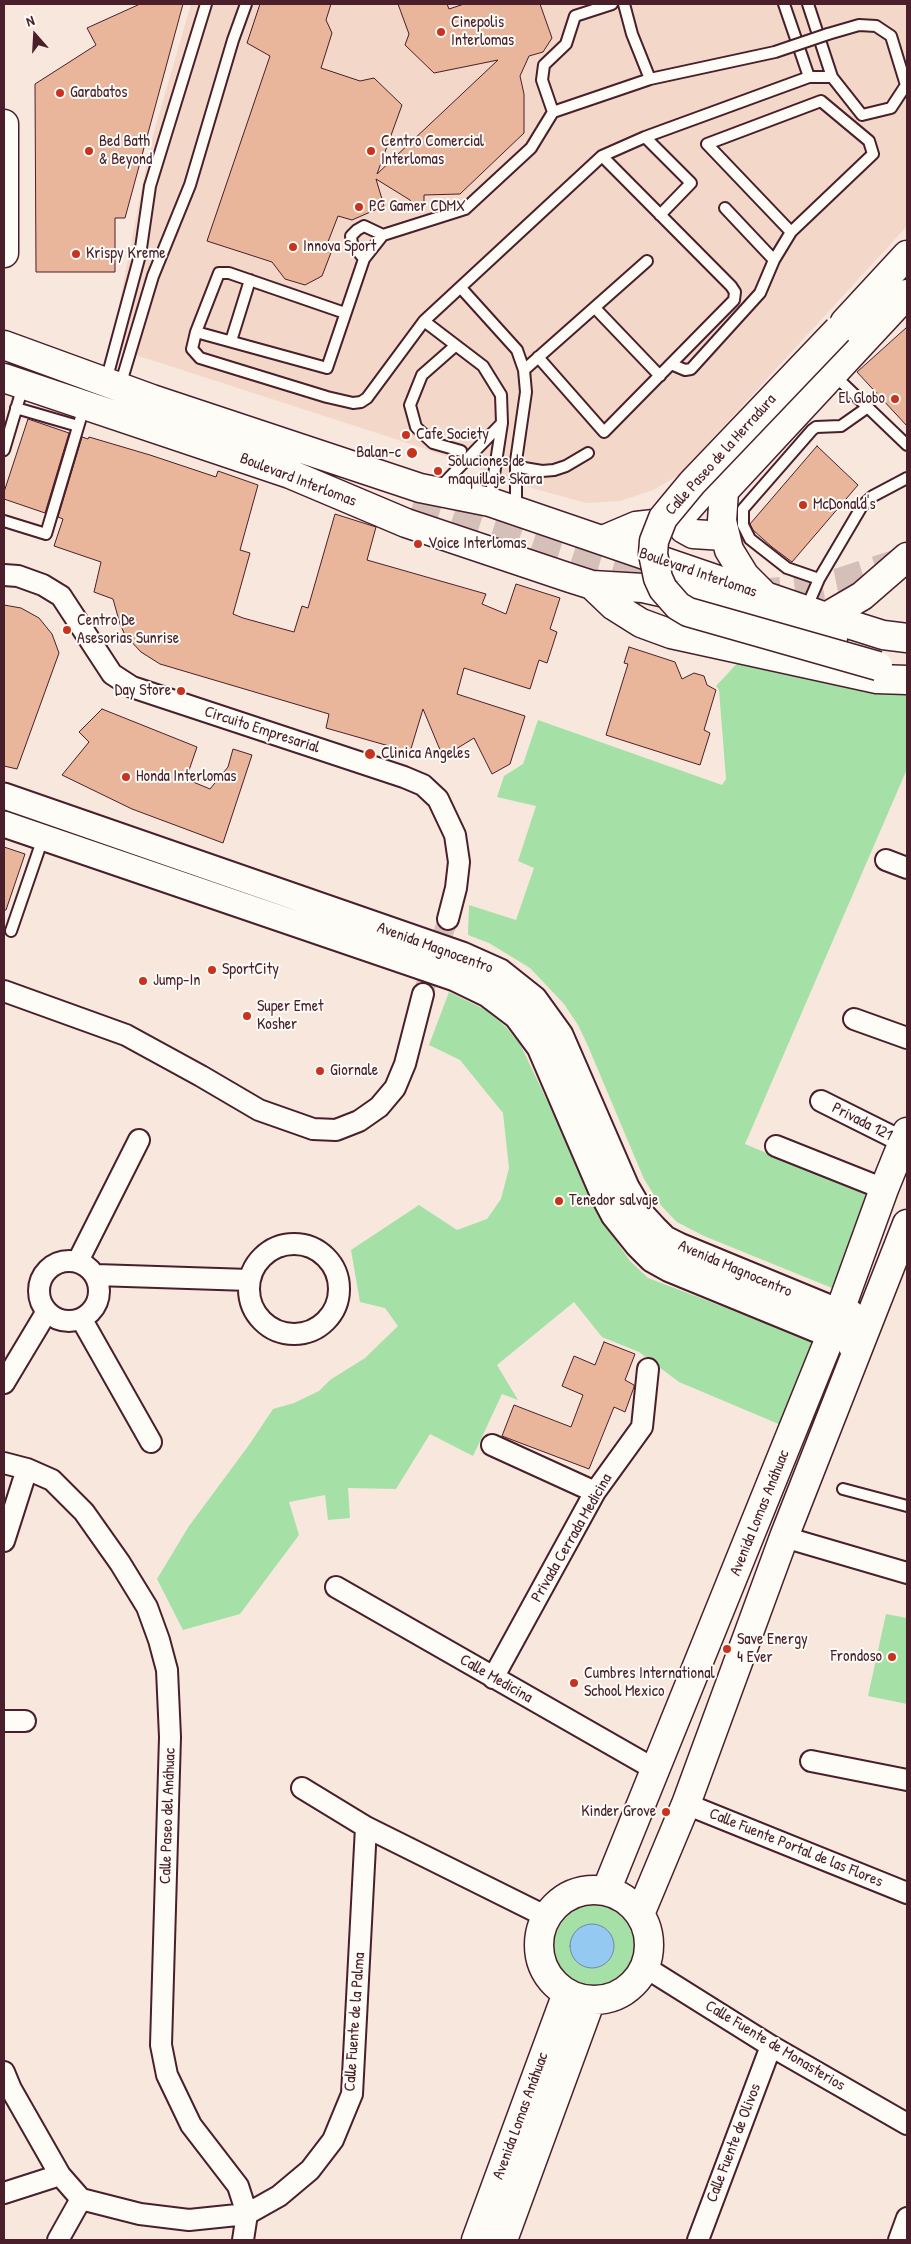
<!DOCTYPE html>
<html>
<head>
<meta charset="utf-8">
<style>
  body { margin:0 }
  #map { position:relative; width:911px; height:2244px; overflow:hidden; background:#f7e7dc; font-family:"Patrick Hand",sans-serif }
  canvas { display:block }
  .frame { position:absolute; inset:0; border:5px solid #4a1f2b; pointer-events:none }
  .north { position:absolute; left:10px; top:10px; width:50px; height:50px; -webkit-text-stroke:4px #fdfcf7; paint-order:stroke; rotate:341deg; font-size:14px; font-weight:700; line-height:20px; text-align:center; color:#4a1f2b }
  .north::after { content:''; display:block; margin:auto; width:18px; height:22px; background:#4a1f2b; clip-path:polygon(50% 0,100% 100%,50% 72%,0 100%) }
</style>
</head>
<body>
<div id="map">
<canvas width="911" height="2244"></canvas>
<div class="frame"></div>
<div class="north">N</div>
</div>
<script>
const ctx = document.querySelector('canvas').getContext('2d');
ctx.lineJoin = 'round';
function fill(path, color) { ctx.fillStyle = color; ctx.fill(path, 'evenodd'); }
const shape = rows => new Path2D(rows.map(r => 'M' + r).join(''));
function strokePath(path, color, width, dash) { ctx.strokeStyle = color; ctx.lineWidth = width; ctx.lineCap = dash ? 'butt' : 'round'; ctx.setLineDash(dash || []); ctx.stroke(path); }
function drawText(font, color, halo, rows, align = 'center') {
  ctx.font = font + ' "Patrick Hand",sans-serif'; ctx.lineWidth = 4; ctx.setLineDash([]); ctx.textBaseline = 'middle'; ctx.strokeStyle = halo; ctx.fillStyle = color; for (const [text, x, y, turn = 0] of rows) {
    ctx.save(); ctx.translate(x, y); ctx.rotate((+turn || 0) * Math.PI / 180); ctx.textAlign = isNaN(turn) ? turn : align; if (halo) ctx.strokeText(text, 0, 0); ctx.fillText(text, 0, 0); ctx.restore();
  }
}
fill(shape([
  [191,4,907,4,907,226,679,475,653,490,620,501,586,503,532,488,417,446,111,347,150,146]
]), '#f3d8c9');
fill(shape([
  [744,656,907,692,907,769,745,1144,871,1197,837,1290,704,1236,677,1222,668,1213,659,1203,644,1179,588,1046,578,1025,564,1004,530,968,489,943,468,935,469,905,516,920,534,868,518,861,536,806,497,797,504,776,523,764,538,720,722,785,726,779,719,690,716,686],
  [449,992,486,1010,505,1026,520,1044,610,1232,630,1261,648,1278,813,1341,781,1425,679,1382,639,1352,602,1337,574,1302,497,1365,518,1400,502,1394,473,1456,430,1434,396,1489,348,1488,350,1518,328,1520,325,1495,289,1502,299,1535,240,1614,183,1630,157,1579,189,1526,249,1445,273,1409,294,1403,319,1391,330,1380,365,1358,398,1326,385,1308,360,1302,351,1250,419,1205,457,1230,487,1219,501,1199,509,1168,503,1113,460,1060,429,1045],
  [886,1614,907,1618,907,1704,868,1696],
  '551 1947a42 42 0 1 1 84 0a42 42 0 1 1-84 0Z'
]), '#a5e1a7');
const water = shape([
  '570 1946a22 22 0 1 1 44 0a22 22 0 1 1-44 0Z'
]);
fill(water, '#94c9f2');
strokePath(water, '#7685a2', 1);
const building = shape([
  [140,4,183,4,125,218,115,218,115,272,36,272,35,84,96,45,87,28,140,4],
  [260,4,331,4,326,20,332,33,321,68,360,81,374,78,402,105,377,174,498,60,434,73,405,45,409,34,398,4,447,4,449,9,464,4,540,4,552,38,543,52,529,56,520,76,524,94,524,133,460,194,424,195,424,205,415,209,410,200,376,179,384,206,352,220,338,216,326,247,332,250,322,276,305,285,285,279,272,262,207,241,270,56,247,43,260,4],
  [907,327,907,426,857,372,907,327],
  [28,419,69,433,45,513,4,499,4,492,28,419],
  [82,437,88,439,89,437,150,455,216,477,218,471,258,485,240,550,250,553,233,614,243,618,294,632,302,606,308,608,335,514,376,527,367,560,486,594,482,604,506,614,516,584,560,598,550,629,557,632,547,663,539,660,530,689,464,668,457,694,525,716,510,764,492,774,474,738,443,757,423,709,410,752,326,728,329,714,160,664,141,652,125,635,120,624,113,599,94,592,101,562,54,546,63,519,58,517,82,437],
  [817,446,858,485,792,562,772,547,753,530,750,524,817,446],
  [4,605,21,608,39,618,52,634,59,653,17,769,4,766,4,605],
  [629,647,675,662,682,679,694,673,704,676,707,685,716,690,704,730,710,733,700,765,606,735,628,664,624,663,629,647],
  [102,709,197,747,186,779,210,789,228,767,233,749,252,755,223,843,132,809,62,775,89,742,79,732,102,709],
  [4,847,25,854,6,910,4,910,4,847],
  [604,1342,635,1354,625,1380,634,1385,634,1387,625,1412,614,1407,589,1469,502,1436,514,1405,571,1427,583,1395,562,1386,574,1356,595,1365,604,1342]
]);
fill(building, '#e9b69c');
strokePath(building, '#4a1f2b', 1);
strokePath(shape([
  [423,994,448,919]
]), '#d4bfb9', 20, [20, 10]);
strokePath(shape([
  [412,507,590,565,649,582],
  [753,594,809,588,839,582,901,562]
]), '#d4bfb9', 28, [28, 14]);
const service = shape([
  [624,4,632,34,650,79],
  [784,4,809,77],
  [808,4,832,77],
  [553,112,542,80,544,65,566,44,575,16,612,4],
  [645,137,691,183,660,215],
  [725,208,774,260],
  [364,259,352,244,351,236,357,230,364,226,383,235],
  [461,288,517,350,524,370,526,392,516,461,516,508],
  [595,308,660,376],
  [424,321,367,398,361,402,353,403,327,397,200,358,192,349,196,332,327,368,364,259,383,235,465,209,531,148,553,112,650,79,775,52],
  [196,332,219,273,229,273,345,313],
  [231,341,250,280],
  [455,346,422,375,410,405,416,427,433,443,461,451],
  [538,357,604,432,734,300,735,292,731,286,602,156],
  [671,364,685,370,691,369,760,293,774,260,791,232,873,154,869,141,821,101,707,144,791,232],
  [109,370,140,255,150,186,206,4],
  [524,370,647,261],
  [834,375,907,445],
  [123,376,153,276,190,185,233,40,246,4],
  [16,408,78,426],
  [4,450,23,386],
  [524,468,542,471,554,470,566,466,588,453],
  [446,481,502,423,501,395,483,366,424,321,602,156,645,137,809,77,832,77,862,115,891,108,906,85,891,36,876,26,859,25,828,34],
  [490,501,502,423],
  [4,521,46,534,84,407],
  [819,579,787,568,750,539,743,525,743,509,812,430,816,427,841,426,868,407],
  [806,609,819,579,862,506,873,496,907,478],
  [11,931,43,838],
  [843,1489,907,1506]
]);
const minor = shape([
  [4,575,18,576,43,585,61,596,112,674,132,687,404,777,423,785,438,799,455,835,459,862,456,888,448,919],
  [886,860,907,868],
  [4,991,126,1035,201,1076,259,1110,313,1129,336,1130,359,1121,379,1107,395,1088,405,1064,423,994],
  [854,1019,907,1038],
  [821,1101,903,1142],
  [776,1146,884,1189],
  '249 1289a45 45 0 1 1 90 0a45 45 0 1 1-90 0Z',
  '39 1291a30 30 0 1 1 60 0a30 30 0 1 1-60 0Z',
  [78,1261,139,1140],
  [96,1275,249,1280],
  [82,1320,151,1442],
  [4,1383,46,1313],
  [492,1445,595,1492],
  [4,1463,27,1469,52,1480,84,1512,120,1563,147,1607,159,1640,167,1670,170,1737,161,2045,167,2075,191,2125,238,2186,247,2214,243,2240],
  [784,1537,907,1573],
  [4,1541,27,1469],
  [336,1587,656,1770],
  [493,1678,595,1492,642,1427,648,1369],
  [4,1721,25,1721],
  [811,1761,907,1780],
  [302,1788,366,1827,545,1916],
  [686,1804,907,1893],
  [645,1967,771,2046,907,2124],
  [4,2072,11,2089,60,2175,81,2199],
  [4,2193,60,2175],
  [81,2199,140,2214,189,2220,247,2214,279,2196,310,2170,333,2140,352,2094,366,1827],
  [58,2240,81,2199],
  [698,2240,771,2046],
  [899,2240,907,2218]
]);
const tertiary = shape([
  [4,796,462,955,500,972,534,999,560,1035,626,1187,643,1216,654,1228,665,1239,679,1246,839,1312,851,1313,859,1321,859,1333,851,1346],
  [4,824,455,978,488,994,517,1016,540,1047,605,1198,614,1215,638,1245,652,1259,670,1269,831,1335]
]);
const secondary = shape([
  [4,124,4,253],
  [845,322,907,255],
  [4,345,152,399,420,488,490,502,826,617,883,635,907,638],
  [829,352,852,326,859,309],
  [4,378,290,474,406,523,570,578,592,585,643,588,733,608,833,638],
  [706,488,683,514,681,521,684,529,693,534,724,536],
  [603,540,636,526,681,521],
  [592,585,614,606,641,623,671,634,877,679,907,680],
  [762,593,745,576,729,550,722,521,724,491,907,294],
  [826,617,862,596,907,557],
  '539 1945a55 55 0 1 1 110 0a55 55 0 1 1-110 0Z',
  [606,1891,831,1335,884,1189,907,1132],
  [640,1914,686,1804,784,1537,907,1224],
  [476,2240,567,1993],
  [503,2240,591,2000]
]);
strokePath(service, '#4a1f2b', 14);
strokePath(minor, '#4a1f2b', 24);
strokePath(tertiary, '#4a1f2b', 29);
strokePath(secondary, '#4a1f2b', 31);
strokePath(service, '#fdfcf7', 10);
strokePath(minor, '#fdfcf7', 20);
strokePath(tertiary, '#fdfcf7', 25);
strokePath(secondary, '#fdfcf7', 28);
const serviceBridge = shape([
  [775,52,828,34]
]);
const secondaryBridge = shape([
  [838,330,692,483,663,518,654,541,653,554,658,578,663,589,678,606,688,612,878,666]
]);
strokePath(serviceBridge, '#4a1f2b', 14, []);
strokePath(secondaryBridge, '#4a1f2b', 31, []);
strokePath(serviceBridge, '#fdfcf7', 10);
strokePath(secondaryBridge, '#fdfcf7', 28);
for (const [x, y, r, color] of [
  [441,32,5,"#c8321e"],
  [60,93,5,"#c8321e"],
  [89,151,5,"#c8321e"],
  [371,151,5,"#c8321e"],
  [359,207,5,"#c8321e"],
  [293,247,5,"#c8321e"],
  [76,254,5,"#c8321e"],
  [895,399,5,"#c8321e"],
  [406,435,5,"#c8321e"],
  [412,453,6,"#c8321e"],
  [438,471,5,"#c8321e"],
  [803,505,5,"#c8321e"],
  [418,544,5,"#c8321e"],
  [67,630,5,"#c8321e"],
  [181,691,5,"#c8321e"],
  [370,754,6,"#c8321e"],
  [126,777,5,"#c8321e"],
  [212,970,5,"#c8321e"],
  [143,981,5,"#c8321e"],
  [247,1016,5,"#c8321e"],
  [320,1071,5,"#c8321e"],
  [559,1201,5,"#c8321e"],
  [727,1649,5,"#c8321e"],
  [892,1657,5,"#c8321e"],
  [574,1683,5,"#c8321e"],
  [666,1812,5,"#c8321e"]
]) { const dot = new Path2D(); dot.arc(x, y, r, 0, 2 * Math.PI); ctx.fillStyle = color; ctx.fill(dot); strokePath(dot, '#fdfcf7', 2); }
drawText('16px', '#4a1f2b', '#fdfcf7', [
  ["Cinepolis",451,23],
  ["Interlomas",451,41],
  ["Garabatos",70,93],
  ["Bed Bath",99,142],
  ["& Beyond",99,160],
  ["Centro Comercial",381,142],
  ["Interlomas",381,160],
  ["PC Gamer CDMX",369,207],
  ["Innova Sport",303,247],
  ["Krispy Kreme",86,254],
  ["El Globo",885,399,"right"],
  ["Cafe Society",416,435],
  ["Balan-c",401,453,"right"],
  ["Soluciones de",448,462],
  ["maquillaje Skara",448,480],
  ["McDonald's",813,505],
  ["Voice Interlomas",428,544],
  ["Centro De",77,621],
  ["Asesorias Sunrise",77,639],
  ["Day Store",171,691,"right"],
  ["Clinica Angeles",381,754],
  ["Honda Interlomas",136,777],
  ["SportCity",222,970],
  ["Jump-In",153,981],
  ["Super Emet",257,1007],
  ["Kosher",257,1025],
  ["Giornale",330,1071],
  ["Tenedor salvaje",569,1201],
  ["Save Energy",737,1640],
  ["4 Ever",737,1658],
  ["Frondoso",882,1657,"right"],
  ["Cumbres International",584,1674],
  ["School Mexico",584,1692],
  ["Kinder Grove",656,1812,"right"]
], 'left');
drawText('16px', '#4a1f2b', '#fdfcf7', [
  ["Calle Paseo de la Herradura",721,455,-48],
  ["Boulevard Interlomas",298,480,21],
  ["Boulevard Interlomas",698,573,19],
  ["Circuito Empresarial",262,730,18],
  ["Avenida Magnocentro",435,948,20],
  ["Privada 121",862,1122,27],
  ["Avenida Magnocentro",735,1269,23],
  ["Avenida Lomas Anáhuac",760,1513,-68],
  ["Privada Cerrada Medicina",572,1538,-60],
  ["Calle Medicina",496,1679,30],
  ["Calle Paseo del Anáhuac",168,1816,-88],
  ["Calle Fuente Portal de las Flores",796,1848,22],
  ["Calle Fuente de la Palma",355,2022,-86],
  ["Calle Fuente de Monasterios",775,2046,31],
  ["Avenida Lomas Anáhuac",521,2116,-70],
  ["Calle Fuente de Olivos",734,2143,-69]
]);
</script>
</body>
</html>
